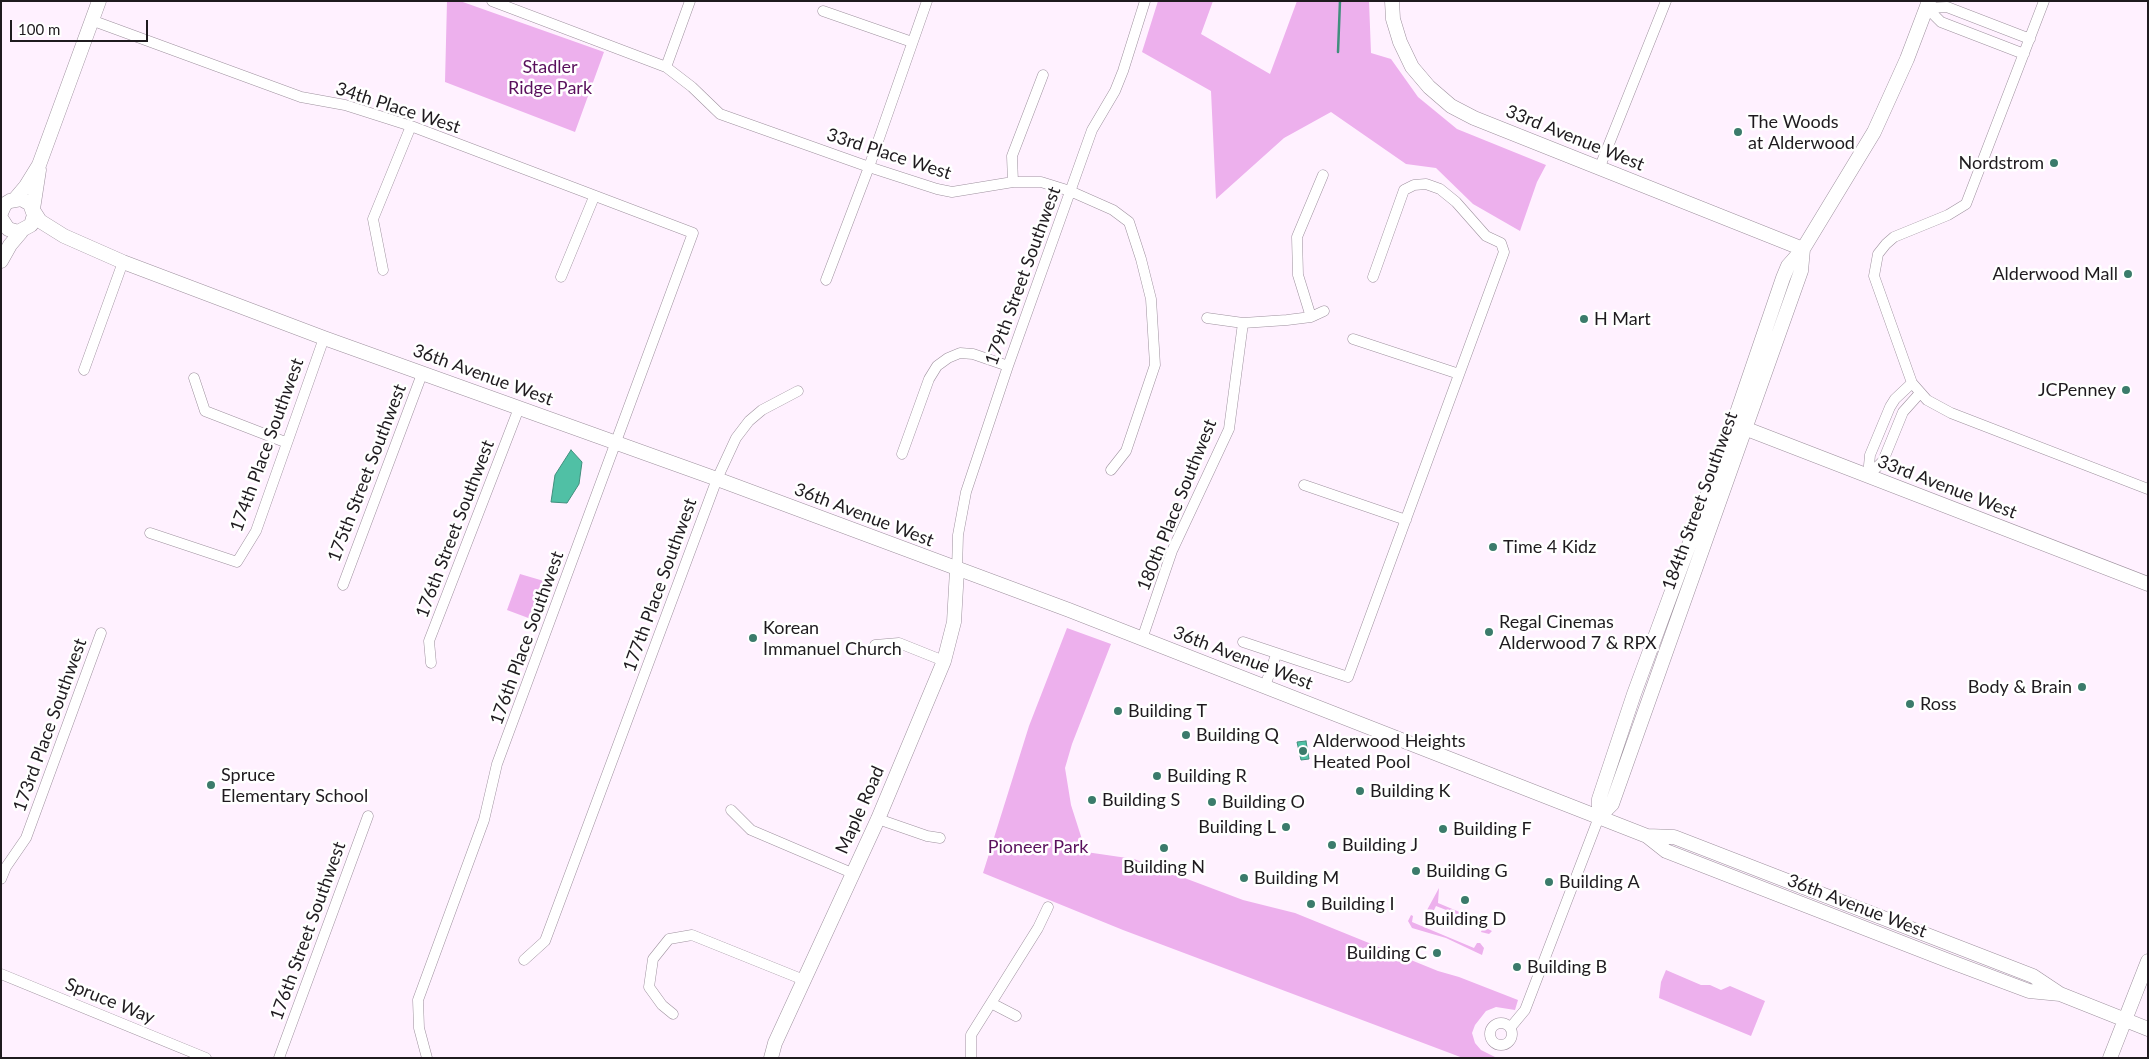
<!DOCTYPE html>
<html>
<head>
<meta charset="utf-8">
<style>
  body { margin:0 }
  #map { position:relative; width:2149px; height:1059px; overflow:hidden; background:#fff1ff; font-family:Lato,sans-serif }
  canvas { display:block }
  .frame { position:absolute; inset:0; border:2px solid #1f1b1f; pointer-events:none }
  .scale { position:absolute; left:10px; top:20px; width:138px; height:22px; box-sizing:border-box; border:2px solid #1f1b1f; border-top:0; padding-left:6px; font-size:15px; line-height:18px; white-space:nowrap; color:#1f1b1f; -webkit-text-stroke:4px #fff; paint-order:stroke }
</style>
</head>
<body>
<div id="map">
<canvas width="2149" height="1059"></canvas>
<div class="frame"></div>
<div class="scale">100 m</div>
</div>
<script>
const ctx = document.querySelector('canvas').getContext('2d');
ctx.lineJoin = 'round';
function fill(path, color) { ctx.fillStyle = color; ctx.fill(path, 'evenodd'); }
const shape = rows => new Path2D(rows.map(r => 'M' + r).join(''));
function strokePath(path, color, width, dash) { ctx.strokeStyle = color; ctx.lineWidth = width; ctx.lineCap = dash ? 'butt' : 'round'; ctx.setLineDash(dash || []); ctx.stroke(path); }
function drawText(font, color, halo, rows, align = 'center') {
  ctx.font = font + ' Lato,sans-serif'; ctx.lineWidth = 5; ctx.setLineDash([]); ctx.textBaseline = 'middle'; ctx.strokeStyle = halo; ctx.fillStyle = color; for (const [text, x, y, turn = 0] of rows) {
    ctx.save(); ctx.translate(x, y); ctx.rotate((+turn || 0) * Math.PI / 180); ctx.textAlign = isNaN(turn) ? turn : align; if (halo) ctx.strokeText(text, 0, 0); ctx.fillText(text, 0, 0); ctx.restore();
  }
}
fill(shape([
  [447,1,460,1,604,52,575,132,445,82],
  [1158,1,1213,1,1201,34,1270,74,1297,1,1369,1,1371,53,1391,59,1418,97,1457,129,1546,165,1537,182,1520,231,1473,204,1436,168,1406,164,1331,112,1284,138,1216,199,1211,91,1142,52],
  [520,574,554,584,539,622,507,610],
  [1067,628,1111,644,1072,744,1065,768,1071,805,1086,852,1134,859,1243,900,1295,913,1438,971,1459,977,1518,1000,1515,1010,1496,1007,1486,1011,1475,1025,1472,1033,1475,1043,1481,1050,1497,1058,1463,1058,1123,930,983,873,1029,726],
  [1439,888,1438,903,1481,921,1487,921,1486,928,1492,931,1489,934,1481,932,1483,926,1466,918,1463,918,1460,923,1457,922,1459,915,1436,906,1433,912,1427,910],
  [1411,915,1413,916,1412,922,1474,948,1477,943,1480,943,1484,948,1482,955,1446,938,1412,928,1408,921],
  [1666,970,1701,985,1710,985,1721,990,1730,986,1765,1001,1751,1036,1659,998,1661,982]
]), '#edb0ed');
const water = shape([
  [571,450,582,462,579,484,567,503,551,502,555,475,571,450],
  [1306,741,1309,759,1301,760,1297,742,1306,741]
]);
fill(water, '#50c0a5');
strokePath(water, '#418e7d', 1);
strokePath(shape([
  [1338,52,1340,1]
]), '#418e7d', 2.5);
const street = shape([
  [492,1,666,67,692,87,720,114,869,167,937,189,952,192,1013,182,1041,182,1070,191,1113,210,1129,222,1141,259,1151,299,1155,365,1126,451,1111,470],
  [2044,1,1966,204,1948,215,1894,237,1886,244,1878,254,1874,276,1912,383,1927,400,1951,413,2148,489],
  [1927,8,1947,7,2030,39],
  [1927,8,1941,22,2024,54],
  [823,11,912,42],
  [91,20,301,97,345,105,411,126,693,233,497,764,484,820,418,1000,419,1028,427,1058],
  [666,67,690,1],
  [1599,169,1666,1],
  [1013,182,1012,156,1043,75],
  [383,270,373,219,411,126],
  [561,277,594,197],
  [826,280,869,167,927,1],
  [1311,317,1298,275,1297,237,1323,175],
  [1207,318,1243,323,1287,320,1311,317,1324,311],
  [1353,339,1459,374],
  [84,370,123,262],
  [194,378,205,411,285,442],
  [902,454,929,379,937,366,948,358,960,353,973,354,1008,366],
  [1868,476,1870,455,1890,407,1895,399,1912,383],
  [1868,476,1883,461,1903,412,1920,393],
  [1304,485,1406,520],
  [150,533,237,562,256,531,324,338],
  [957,570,958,535,966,492,1008,366,1092,130,1115,91,1123,71,1145,1],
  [343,585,422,374],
  [1142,639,1172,551,1229,429,1243,323],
  [1243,642,1348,677,1504,252,1501,243,1486,236,1456,202,1440,189,1426,184,1414,185,1404,190,1373,277],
  [875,645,899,643,944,661],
  [431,663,429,641,519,408],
  [1265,686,1276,655],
  [731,810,751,830,852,873],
  [878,819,927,836,940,838],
  [1,879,6,867,26,838,101,633],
  [524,960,545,941,717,479,736,438,749,421,762,410,798,391],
  [1,974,206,1058],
  [991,1003,1016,1016],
  [673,1014,662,1005,649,987,653,959,669,939,692,935,804,980],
  '1490 1034a11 11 0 1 1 22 0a11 11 0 1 1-22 0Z',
  [1510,1028,1525,1010,1599,817],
  [279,1058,368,816],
  [971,1058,971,1035,1038,928,1048,907]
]);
const secondary = shape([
  [1392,1,1393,19,1400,42,1412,67,1429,87,1451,106,1474,118,1803,249],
  [15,199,26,186,39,165,99,1],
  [33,209,39,170],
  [33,210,40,221,64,236,123,262,324,338,717,479,1069,610,1647,836,1666,851,1949,961,2029,991,2060,994],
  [1,213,5,204,10,201,21,199,30,204,34,215,31,225,18,232,8,229,1,218],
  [1,261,10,245,21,232],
  [1739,426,2148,584],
  [1599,817,1599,799,1634,694,1727,442,1783,278,1788,266,1803,249,1874,132,1907,59,1929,1],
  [1599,817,1612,804,1801,271,1803,249],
  [1647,836,1674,837,2033,976,2060,994,2148,1029],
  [771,1058,775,1043,878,819,944,661,954,622,957,570],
  [2110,1058,2148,961]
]);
strokePath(street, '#9e919e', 11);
strokePath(secondary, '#9e919e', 15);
strokePath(street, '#fff', 10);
strokePath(secondary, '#fff', 14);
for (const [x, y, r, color] of [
  [1738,132,5,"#3b7b6b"],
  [2054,163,5,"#3b7b6b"],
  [2128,274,5,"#3b7b6b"],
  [1584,319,5,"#3b7b6b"],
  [2126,390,5,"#3b7b6b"],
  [1493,547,5,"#3b7b6b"],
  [1489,632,5,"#3b7b6b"],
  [753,638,5,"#3b7b6b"],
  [2082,687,5,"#3b7b6b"],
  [1910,704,5,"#3b7b6b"],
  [1118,711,5,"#3b7b6b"],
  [1186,735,5,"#3b7b6b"],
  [1303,751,5,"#3b7b6b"],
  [1157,776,5,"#3b7b6b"],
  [211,785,5,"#3b7b6b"],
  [1360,791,5,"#3b7b6b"],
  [1092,800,5,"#3b7b6b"],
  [1212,802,5,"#3b7b6b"],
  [1286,827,5,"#3b7b6b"],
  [1443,829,5,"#3b7b6b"],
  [1332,845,5,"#3b7b6b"],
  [1164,848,5,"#3b7b6b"],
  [1416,871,5,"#3b7b6b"],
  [1244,878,5,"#3b7b6b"],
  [1549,882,5,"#3b7b6b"],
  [1465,900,5,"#3b7b6b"],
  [1311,904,5,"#3b7b6b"],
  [1437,953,5,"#3b7b6b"],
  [1517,967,5,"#3b7b6b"]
]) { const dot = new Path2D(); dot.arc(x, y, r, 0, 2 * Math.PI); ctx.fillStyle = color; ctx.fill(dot); strokePath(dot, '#fff', 2); }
drawText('18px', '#5a105d', '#fff', [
  ["Stadler",550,67],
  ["Ridge Park",550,88],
  ["Pioneer Park",1038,847]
]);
drawText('18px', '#1f1b1f', '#fff', [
  ["34th Place West",398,108,18],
  ["33rd Avenue West",1575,138,22],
  ["33rd Place West",889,154,18],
  ["179th Street Southwest",1023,276,-70],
  ["36th Avenue West",483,375,20],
  ["174th Place Southwest",267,445,-70],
  ["175th Street Southwest",367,473,-69],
  ["33rd Avenue West",1947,487,21],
  ["184th Street Southwest",1700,501,-70],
  ["180th Place Southwest",1177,505,-68],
  ["36th Avenue West",864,515,21],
  ["176th Street Southwest",455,529,-69],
  ["177th Place Southwest",660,585,-70],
  ["176th Place Southwest",527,638,-70],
  ["36th Avenue West",1243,658,21],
  ["173rd Place Southwest",50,725,-70],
  ["Maple Road",860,810,-66],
  ["36th Avenue West",1857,906,21],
  ["176th Street Southwest",308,931,-70],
  ["Spruce Way",110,1001,22]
]);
drawText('18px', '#1f1b1f', '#fff', [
  ["The Woods",1748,122],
  ["at Alderwood",1748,143],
  ["Nordstrom",2044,163,"right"],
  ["Alderwood Mall",2118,274,"right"],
  ["H Mart",1594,319],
  ["JCPenney",2116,390,"right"],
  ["Time 4 Kidz",1503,547],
  ["Regal Cinemas",1499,622],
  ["Alderwood 7 & RPX",1499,643],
  ["Korean",763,628],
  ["Immanuel Church",763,649],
  ["Body & Brain",2072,687,"right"],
  ["Ross",1920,704],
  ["Building T",1128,711],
  ["Building Q",1196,735],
  ["Alderwood Heights",1313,741],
  ["Heated Pool",1313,762],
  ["Spruce",221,775],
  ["Elementary School",221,796],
  ["Building R",1167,776],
  ["Building K",1370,791],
  ["Building S",1102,800],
  ["Building O",1222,802],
  ["Building L",1276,827,"right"],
  ["Building F",1453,829],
  ["Building J",1342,845],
  ["Building N",1164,867,"center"],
  ["Building G",1426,871],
  ["Building M",1254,878],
  ["Building A",1559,882],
  ["Building I",1321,904],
  ["Building D",1465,919,"center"],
  ["Building C",1427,953,"right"],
  ["Building B",1527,967]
], 'left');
</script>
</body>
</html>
